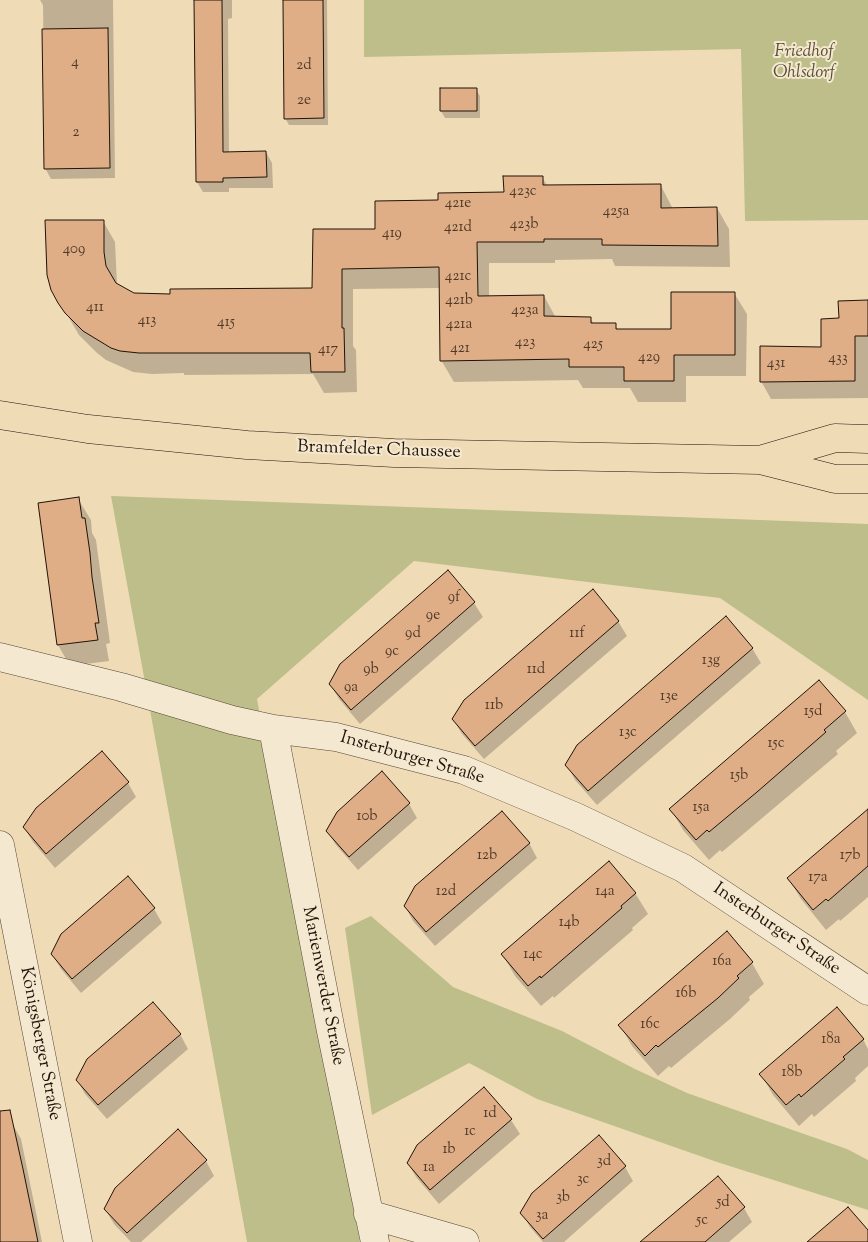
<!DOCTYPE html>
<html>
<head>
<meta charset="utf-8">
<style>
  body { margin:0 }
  canvas { display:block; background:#f0dbb7 }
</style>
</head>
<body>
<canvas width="868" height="1242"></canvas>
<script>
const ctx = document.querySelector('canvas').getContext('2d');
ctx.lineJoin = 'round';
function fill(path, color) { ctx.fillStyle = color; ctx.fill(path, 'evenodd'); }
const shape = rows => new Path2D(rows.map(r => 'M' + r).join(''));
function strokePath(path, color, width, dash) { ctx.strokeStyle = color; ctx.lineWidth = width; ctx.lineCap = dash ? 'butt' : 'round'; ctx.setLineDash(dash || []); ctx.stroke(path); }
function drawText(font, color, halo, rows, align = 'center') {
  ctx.font = font + ' "Sorts Mill Goudy",serif'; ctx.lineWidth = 4; ctx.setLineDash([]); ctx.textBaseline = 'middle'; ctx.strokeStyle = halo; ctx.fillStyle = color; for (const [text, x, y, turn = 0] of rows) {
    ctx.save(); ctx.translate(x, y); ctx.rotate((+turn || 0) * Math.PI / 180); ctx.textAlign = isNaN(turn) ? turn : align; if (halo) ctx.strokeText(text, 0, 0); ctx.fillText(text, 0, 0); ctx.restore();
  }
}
fill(shape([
  [364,0,868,0,868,220,745,221,741,49,364,57],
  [111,496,868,524,868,700,720,598,414,561,257,699,360,1242,247,1242],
  [371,916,453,987,562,1031,635,1069,687,1093,847,1149,868,1160,868,1210,717,1162,537,1099,469,1063,372,1115,345,928]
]), '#bebe8a');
fill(shape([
  [40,0,113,0,115,178,51,179,45,168,43,5],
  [195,0,232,0,232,18,228,19,229,153,266,152,272,163,273,188,229,188,229,192,203,192,197,182],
  [285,0,327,0,328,125,289,125,285,118],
  [476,89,480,96,480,118,445,118,441,111],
  [542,177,548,187,661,186,673,209,717,208,729,229,730,267,615,266,612,259,555,260,555,263,489,263,489,297,544,296,556,318,590,318,594,324,615,325,618,330,672,330,734,293,747,314,746,376,686,376,686,402,638,402,630,388,583,388,578,380,454,382,441,360,440,288,353,289,353,346,356,350,357,392,324,393,313,374,184,375,184,373,152,374,133,372,106,360,97,353,79,335,52,289,48,275,46,221,103,221,115,242,117,285,133,294,171,295,313,289,376,231,439,202,505,193],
  [868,302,868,398,771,399,761,381,822,348,840,320],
  [78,499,91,520,92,533,96,540,110,643,106,644,109,661,70,666,58,645,40,504],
  [448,572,474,603,483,617,360,724,339,699,330,684],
  [618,621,627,636,484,759,462,734,453,719],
  [752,648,761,663,597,805,575,780,567,765],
  [845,712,857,733,836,751,838,754,722,852,720,850,709,860,683,830,671,809],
  [102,753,128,783,136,797,55,868,33,842,24,827],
  [409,804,417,818,358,870,336,845,327,831],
  [868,810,868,897,840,921,839,919,826,930,801,899,788,878],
  [529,843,537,858,435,946,413,921,405,906],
  [635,893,648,914,632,928,633,930,554,998,553,996,541,1006,515,976,503,955],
  [154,909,162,923,81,993,61,969,52,954],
  [752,963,764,984,749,997,750,1000,730,1019,671,1068,669,1066,658,1076,632,1046,620,1025],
  [180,1034,188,1049,107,1119,85,1094,77,1080],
  [863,1039,868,1049,868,1066,855,1078,856,1081,814,1117,812,1114,799,1126,773,1095,761,1074],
  [484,1088,511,1120,520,1134,439,1204,416,1177,408,1163],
  [13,1125,21,1139,42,1242,0,1242,0,1127],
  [178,1131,206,1161,214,1176,141,1242,131,1242,114,1224,105,1209],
  [599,1137,625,1167,633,1181,564,1242,543,1242,530,1227,522,1213],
  [744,1208,752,1222,729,1242,647,1242]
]), '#0003');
const building = shape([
  [194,0,222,0,223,152,266,151,267,177,223,178,223,182,196,182,194,0],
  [283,0,323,0,324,118,284,119,283,0],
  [108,28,110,168,44,169,42,29,108,28],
  [440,88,477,88,477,111,440,111,440,88],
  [503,176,543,176,543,185,661,184,661,208,717,207,718,246,602,245,602,239,544,239,544,242,477,242,478,296,544,295,544,316,591,317,591,323,616,323,616,329,671,329,671,292,735,292,735,355,674,355,674,381,624,381,624,367,569,367,569,359,440,361,439,267,342,269,342,328,344,328,345,372,311,372,310,353,139,353,120,351,111,348,83,331,65,313,58,303,51,290,47,275,45,220,104,220,104,252,106,266,116,283,134,293,170,294,170,289,312,288,313,229,375,229,375,201,438,200,438,193,504,192,503,176],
  [868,300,868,336,855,336,855,381,760,382,760,346,821,347,821,319,839,318,838,301,868,300],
  [79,497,82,518,85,518,90,553,92,577,99,623,95,623,98,640,57,645,38,503,79,497],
  [448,570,475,602,351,710,329,684,340,664,448,570],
  [593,589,619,621,475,746,452,719,464,700,593,589],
  [726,616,753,648,588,791,565,765,577,745,726,616],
  [819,680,846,711,824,730,826,732,757,792,709,832,707,830,696,840,669,809,819,680],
  [102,751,129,782,46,854,23,827,36,808,102,751],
  [382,771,410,803,349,857,326,831,337,812,382,771],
  [868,809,868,866,828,901,826,899,813,910,787,878,868,809],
  [502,811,530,843,426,932,404,906,415,886,502,811],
  [609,861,636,893,621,906,622,908,598,929,541,978,540,976,528,986,501,954,609,861],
  [128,876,155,908,72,979,51,954,61,934,128,876],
  [727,931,753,962,737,976,739,978,718,998,658,1047,656,1045,645,1056,618,1025,727,931],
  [153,1002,181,1034,98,1105,76,1080,87,1059,153,1002],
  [837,1007,864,1039,843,1057,845,1059,801,1097,799,1094,786,1105,759,1074,837,1007],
  [484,1087,512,1119,430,1190,407,1163,417,1145,484,1087],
  [10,1110,23,1169,38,1242,0,1242,0,1111,10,1110],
  [178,1129,207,1160,127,1233,104,1209,115,1188,178,1129],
  [599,1135,626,1166,543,1239,520,1213,532,1193,599,1135],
  [718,1176,745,1207,705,1242,640,1242,718,1176],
  [848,1207,868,1230,868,1242,807,1242,848,1207]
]);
fill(building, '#dfae87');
strokePath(building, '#211307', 1);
const minor = shape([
  [0,657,121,687,232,720,273,729,336,737,464,770,576,817,683,868,868,991],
  [273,729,331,1031,375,1242],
  [0,845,78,1242],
  [368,1214,465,1242]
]);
const major = shape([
  [0,415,88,429,247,445,394,453,760,460,835,479,868,479],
  [760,460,835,438,868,439]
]);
strokePath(minor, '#554533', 29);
strokePath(major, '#211307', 29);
strokePath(minor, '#f5e8d0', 28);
strokePath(major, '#f0dbb7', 28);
drawText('15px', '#503a27', null, [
  ["4",75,63],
  ["2d",304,66],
  ["2e",304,101],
  ["2",76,133],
  ["423c",523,192],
  ["421e",458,204],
  ["425a",616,212],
  ["423b",524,225],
  ["421d",458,228],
  ["419",392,234],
  ["409",74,250],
  ["421c",458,277],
  ["421b",459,301],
  ["411",95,308],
  ["423a",525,311],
  ["413",147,321],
  ["415",226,323],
  ["421a",459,325],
  ["423",525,343],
  ["425",593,345],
  ["421",460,349],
  ["417",328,350],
  ["429",649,358],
  ["433",838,359],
  ["431",776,364],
  ["9f",454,598],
  ["9e",433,616],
  ["9d",413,634],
  ["11f",577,634],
  ["9c",392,652],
  ["13g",711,661],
  ["9b",371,670],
  ["11d",536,670],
  ["9a",351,688],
  ["13e",669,697],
  ["11b",494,706],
  ["15d",813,712],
  ["13c",628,733],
  ["15c",776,744],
  ["15b",739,776],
  ["15a",701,808],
  ["10b",367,817],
  ["12b",487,856],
  ["17b",850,856],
  ["17a",818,878],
  ["12d",446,892],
  ["14a",605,892],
  ["14b",569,923],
  ["14c",533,955],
  ["16a",722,962],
  ["16b",686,994],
  ["16c",650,1025],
  ["18a",831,1040],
  ["18b",792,1073],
  ["1d",490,1114],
  ["1c",470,1132],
  ["1b",449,1150],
  ["3d",604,1162],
  ["1a",429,1168],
  ["3c",583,1180],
  ["3b",563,1198],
  ["5d",723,1203],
  ["3a",542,1216],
  ["5c",702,1221]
]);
drawText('italic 18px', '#584f35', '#f5e8d0', [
  ["Friedhof",804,53],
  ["Ohlsdorf",804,74]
]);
drawText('18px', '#211307', '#f5e8d0', [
  ["Bramfelder Chaussee",379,451,2],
  ["Insterburger Straße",412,759,16],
  ["Insterburger Straße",776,930,34],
  ["Marienwerder Straße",322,986,79],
  ["Königsberger Straße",39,1044,79]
]);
</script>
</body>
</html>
